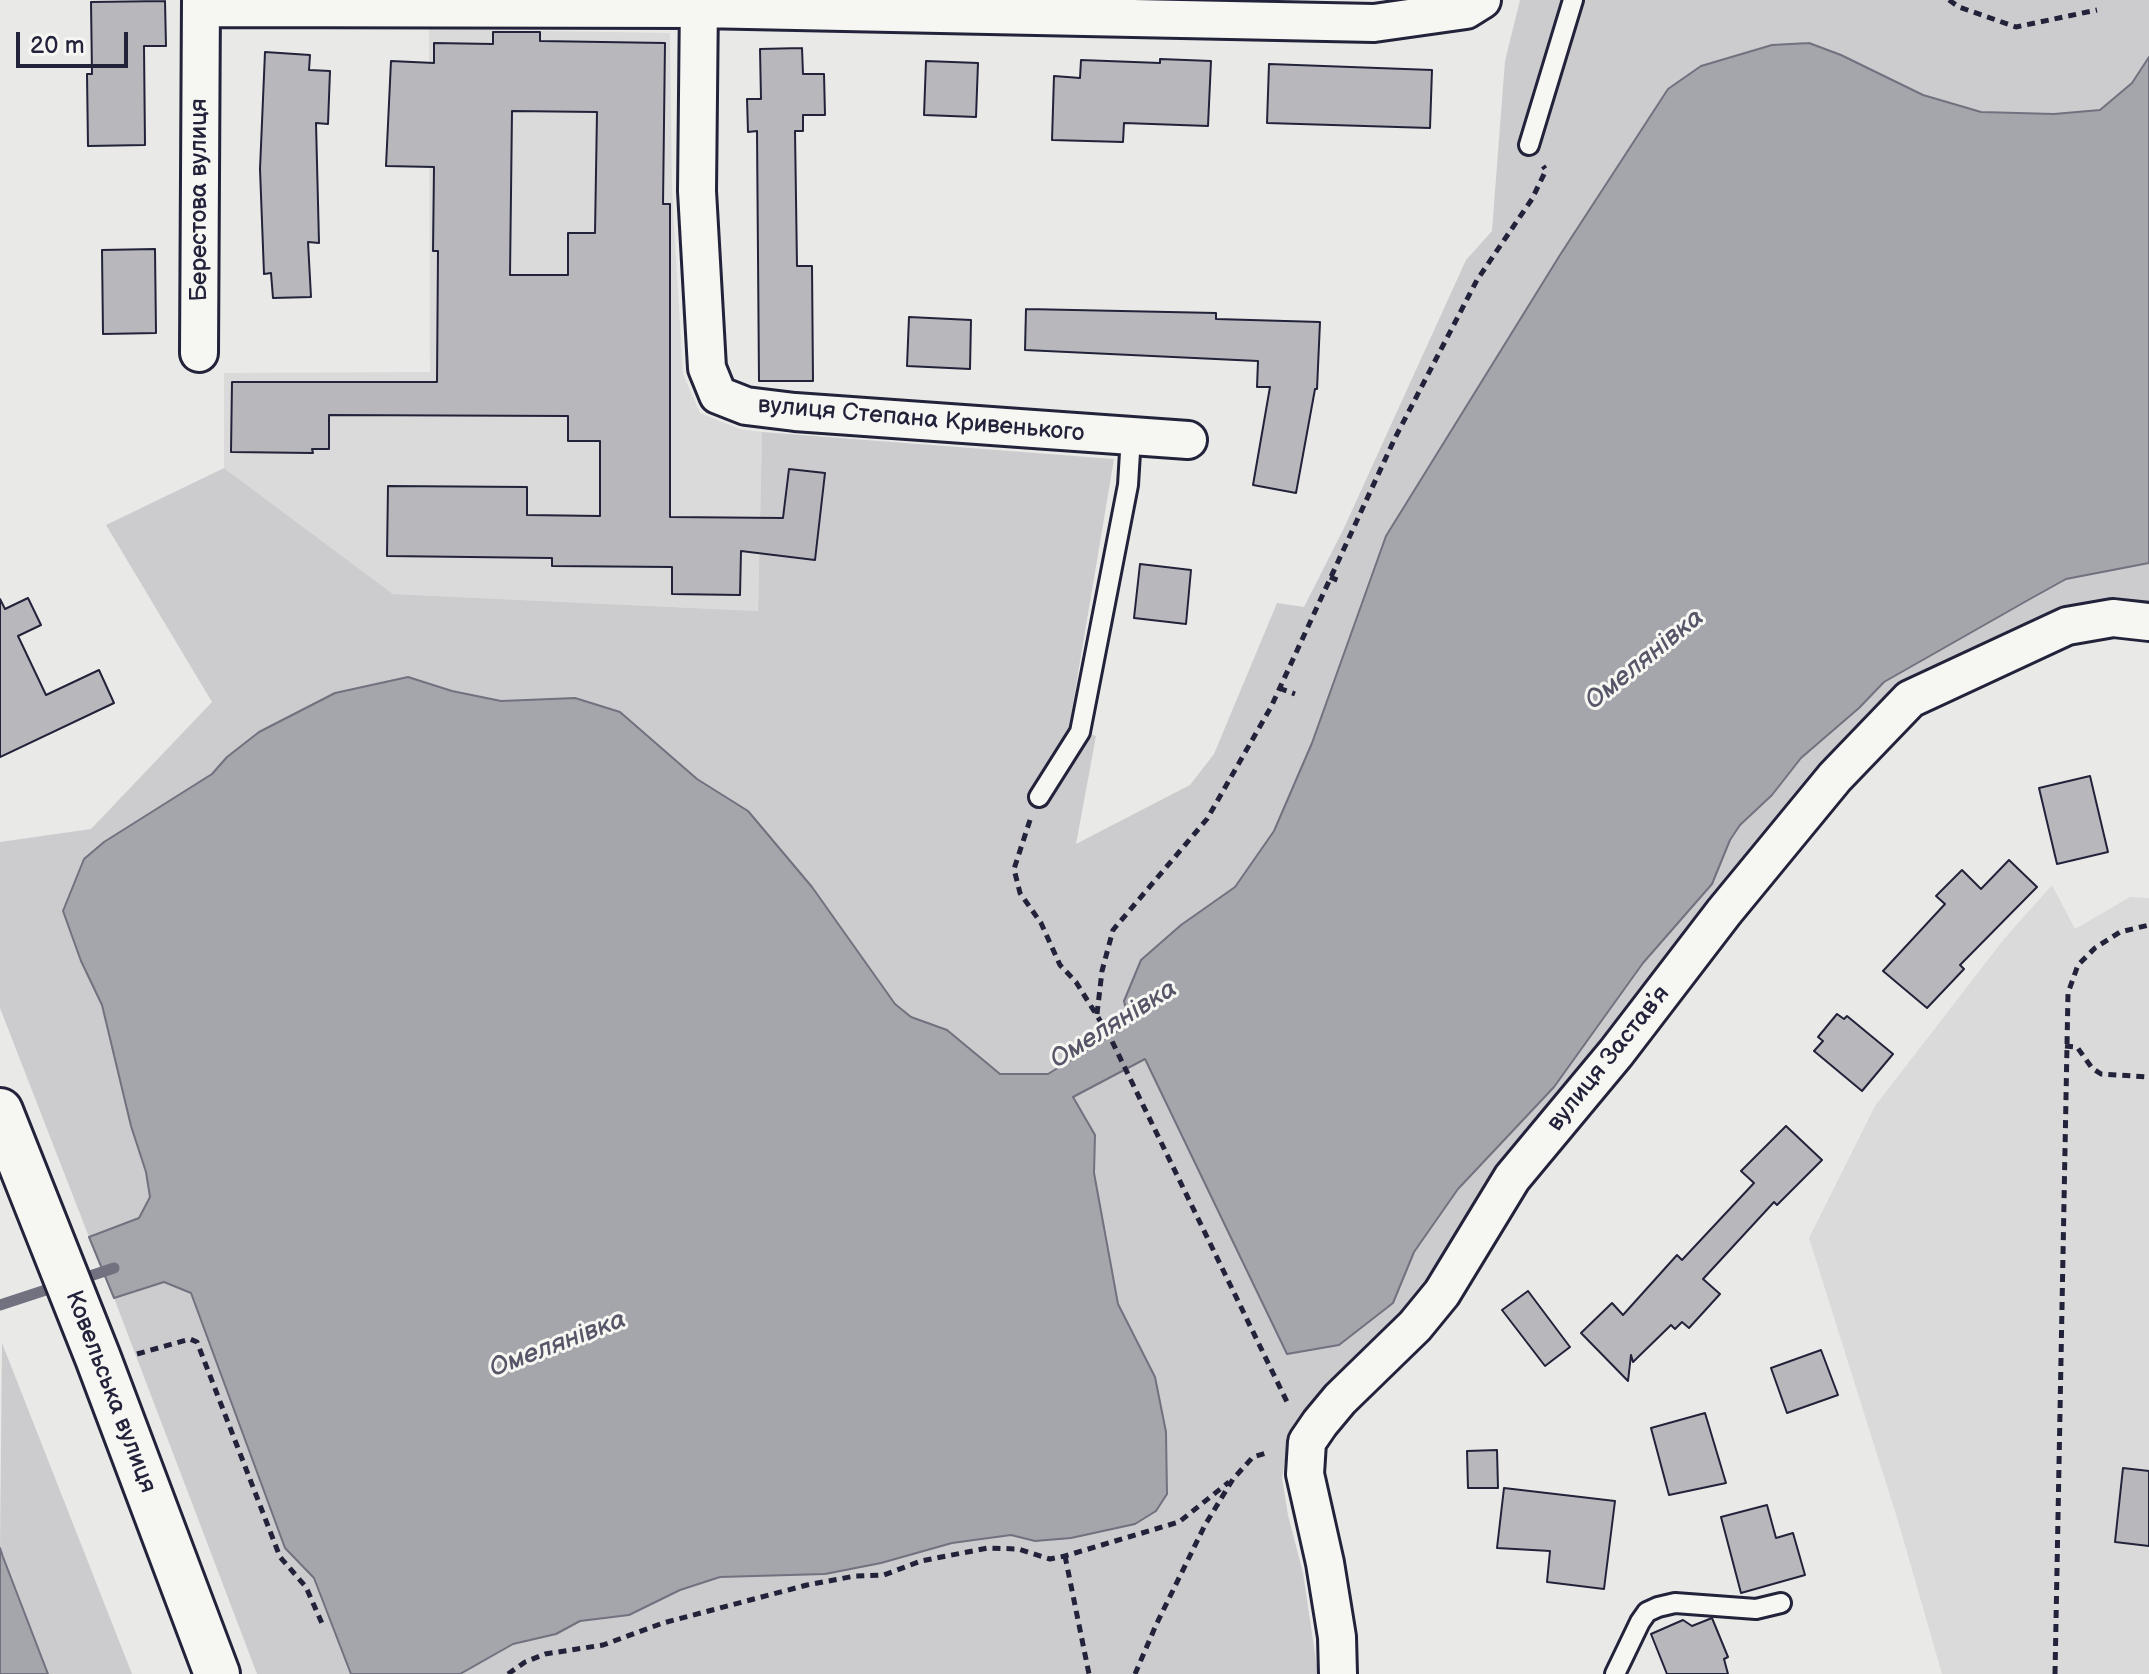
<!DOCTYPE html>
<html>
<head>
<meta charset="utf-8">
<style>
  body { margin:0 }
  #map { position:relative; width:2149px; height:1674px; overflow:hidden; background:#e9e9e7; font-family:"Balsamiq Sans",sans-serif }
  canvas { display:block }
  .scale { position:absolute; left:16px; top:32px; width:112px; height:36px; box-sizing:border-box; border:4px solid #22223b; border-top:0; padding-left:10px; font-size:24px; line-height:28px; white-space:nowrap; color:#22223b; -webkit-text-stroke:6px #f6f6f2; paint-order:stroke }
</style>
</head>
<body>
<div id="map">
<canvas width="2149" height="1674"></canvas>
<div class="scale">20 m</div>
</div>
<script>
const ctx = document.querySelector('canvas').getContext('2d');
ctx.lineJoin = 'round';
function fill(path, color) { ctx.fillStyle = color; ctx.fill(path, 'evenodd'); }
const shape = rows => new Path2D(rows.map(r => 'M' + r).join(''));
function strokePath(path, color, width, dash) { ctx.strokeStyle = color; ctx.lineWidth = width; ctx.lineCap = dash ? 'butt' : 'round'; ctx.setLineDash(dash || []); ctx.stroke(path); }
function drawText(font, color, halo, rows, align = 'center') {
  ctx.font = font + ' "Balsamiq Sans",sans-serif'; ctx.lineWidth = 6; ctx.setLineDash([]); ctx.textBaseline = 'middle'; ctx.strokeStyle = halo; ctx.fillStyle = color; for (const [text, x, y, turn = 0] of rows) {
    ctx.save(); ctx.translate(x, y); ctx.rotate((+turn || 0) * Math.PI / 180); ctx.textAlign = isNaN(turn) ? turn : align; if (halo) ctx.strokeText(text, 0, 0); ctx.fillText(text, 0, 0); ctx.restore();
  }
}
fill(shape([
  [429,29,670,33,672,191,683,374,700,413,740,429,762,432,758,611,393,594,224,468,224,373,430,372],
  [2052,885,2075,929,2130,897,2149,898,2149,1674,1942,1674,1898,1521,1809,1238,1875,1106,2004,939]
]), '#dadada');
fill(shape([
  [1520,0,1564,0,1520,142,1537,148,1583,0,2149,0,2149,100,1317,786,1138,1029,1108,1035,1048,1074,1000,1074,947,1030,911,1017,895,1004,812,887,748,811,697,779,668,755,575,698,501,701,452,691,408,677,335,693,259,731,227,757,212,774,104,842,84,859,81,961,102,1005,131,1126,146,1172,150,1197,140,1218,89,1237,0,1008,0,842,91,829,212,702,106,525,224,468,393,594,758,611,762,432,1114,459,1069,727,1096,736,1076,844,1190,785,1214,754,1277,603,1304,607,1344,528,1466,260,1492,231,1505,61],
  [2141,563,2149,563,2149,616,2065,616,1899,684,1821,763,1497,1168,1420,1292,1287,1449,1282,1478,1288,1515,1303,1573,1318,1674,460,1674,513,1644,556,1634,580,1621,629,1615,680,1590,720,1577,825,1574,881,1563,952,1543,1011,1534,1035,1541,1135,1524,1156,1511,1167,1494,1166,1432,1155,1378,1118,1304,1094,1173,1095,1135,1073,1097,1145,1059,1287,1354,1393,1303,1414,1252,1458,1188,1554,1087,1643,963,1712,884,1730,840,1740,825,1772,795,1801,758,1859,708,1884,682,2066,579],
  [164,1282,191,1293,285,1548,314,1578,351,1674,257,1674,114,1298],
  [2,1343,132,1674,48,1674,0,1548]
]), '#ccccce');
const water = shape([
  [1809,43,1841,55,1923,95,1981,112,2054,114,2100,110,2132,83,2149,57,2149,563,2066,579,2030,599,1884,682,1859,708,1801,758,1772,795,1740,825,1730,840,1712,884,1643,963,1554,1087,1458,1189,1414,1252,1393,1303,1339,1345,1287,1354,1145,1059,1073,1097,1095,1135,1094,1173,1118,1304,1155,1377,1166,1432,1167,1494,1156,1511,1135,1524,1071,1538,1035,1541,1011,1535,952,1543,881,1563,825,1574,720,1577,680,1590,629,1615,580,1621,556,1634,513,1644,460,1674,351,1674,314,1578,285,1548,191,1293,164,1282,114,1298,89,1237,139,1218,150,1197,146,1172,131,1126,102,1005,81,961,63,911,84,859,104,842,212,774,227,757,259,732,335,693,408,677,452,691,501,701,575,698,620,712,697,779,748,811,812,887,895,1004,911,1017,947,1030,1000,1074,1048,1074,1129,1024,1124,1001,1141,960,1181,925,1235,887,1274,831,1312,743,1386,536,1560,255,1668,89,1701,66,1772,45,1809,43],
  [0,1548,3,1557,48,1674,0,1674,0,1548]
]);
fill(water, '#a5a5ac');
strokePath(water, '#71717f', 2);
strokePath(shape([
  [78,1280,114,1268],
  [0,1305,61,1285]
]), '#71717f', 11);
const building = shape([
  [165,1,166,46,144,46,145,145,88,146,87,74,92,74,91,2,165,1],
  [493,32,540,32,540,41,665,43,663,204,670,204,670,517,783,518,789,469,825,473,815,560,741,551,740,595,672,594,672,567,552,566,552,558,387,556,388,486,527,487,527,515,600,516,600,441,568,441,568,416,329,415,329,449,312,449,313,453,231,452,232,382,437,382,438,251,433,251,434,167,386,166,391,61,434,63,434,43,493,44,493,32],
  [512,111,597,112,595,233,568,233,568,275,510,275,512,111],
  [802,48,803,74,824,74,825,115,803,115,803,131,795,131,797,266,812,266,813,381,759,381,757,131,748,132,747,99,761,99,760,49,802,48],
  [265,52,310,55,309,70,330,71,328,124,316,123,319,243,308,242,311,297,273,298,271,273,264,274,260,169,265,52],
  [1160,59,1211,61,1208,126,1124,123,1123,142,1052,140,1054,76,1080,78,1081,60,1160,63,1160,59],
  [926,61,978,63,976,117,924,115,926,61],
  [1269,64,1432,70,1430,128,1267,123,1269,64],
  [155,249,156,333,103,334,102,250,155,249],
  [1026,309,1216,313,1216,319,1320,322,1317,389,1315,389,1296,493,1253,485,1270,387,1257,387,1258,361,1025,350,1026,309],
  [909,317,971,320,970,369,907,366,909,317],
  [1140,564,1191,570,1186,624,1134,618,1140,564],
  [28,598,41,625,18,636,46,695,99,670,114,703,0,757,0,599,5,609,28,598],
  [2090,776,2108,852,2057,864,2039,788,2090,776],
  [2009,860,2037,887,1960,965,1964,969,1927,1008,1883,971,1945,904,1936,896,1962,870,1981,889,2009,860],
  [1837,1014,1844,1019,1847,1016,1893,1054,1862,1091,1814,1051,1823,1041,1818,1037,1837,1014],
  [1786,1126,1822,1160,1777,1205,1774,1202,1703,1279,1720,1294,1689,1328,1682,1322,1675,1329,1671,1325,1633,1362,1631,1355,1628,1381,1581,1333,1612,1303,1623,1315,1677,1255,1682,1260,1754,1183,1741,1171,1786,1126],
  [1528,1291,1570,1347,1545,1366,1502,1310,1528,1291],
  [1821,1350,1838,1395,1787,1413,1771,1368,1821,1350],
  [1705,1413,1726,1483,1669,1495,1651,1428,1705,1413],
  [1497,1450,1498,1488,1468,1488,1467,1451,1497,1450],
  [2123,1468,2149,1471,2149,1546,2115,1542,2123,1468],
  [1504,1488,1615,1501,1604,1589,1547,1582,1550,1551,1497,1548,1504,1488],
  [1767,1505,1776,1538,1793,1533,1805,1575,1741,1593,1721,1517,1767,1505],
  [1712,1618,1728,1657,1724,1659,1728,1674,1667,1674,1651,1634,1683,1620,1692,1626,1712,1618]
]);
fill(building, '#b8b8bc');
strokePath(building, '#22223b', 2);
const lane = shape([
  [1529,145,1573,0],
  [1039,797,1080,732,1128,485,1131,436],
  [1615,1674,1640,1622,1647,1612,1658,1607,1675,1603,1756,1609,1781,1603]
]);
const street = shape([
  [699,0,697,191,707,368,718,395,746,406,795,412,1188,440],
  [201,8,699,9,1374,23,1466,10,1482,0],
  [199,353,201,0],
  [1338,1674,1337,1637,1325,1563,1305,1474,1307,1442,1320,1423,1340,1399,1415,1326,1442,1293,1512,1178,1616,1053,1724,912,1835,777,1910,699,2067,626,2113,618,2149,622]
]);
const primary = shape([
  [0,1111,98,1358,217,1674]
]);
strokePath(lane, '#22223b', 24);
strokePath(street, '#22223b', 42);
strokePath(primary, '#22223b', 50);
strokePath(shape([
  [1949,0,1959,7,2016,27,2097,10],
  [1330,577,1342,582],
  [1279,688,1295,694],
  [1030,820,1014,869,1020,893,1041,923,1060,965,1076,982,1109,1035,1289,1406],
  [1097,1014,1102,971,1113,930,1207,819,1271,707,1395,438,1477,280,1532,199,1546,170,1543,166],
  [2065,1046,2077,1047,2092,1068,2101,1074,2149,1077],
  [137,1354,190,1339,197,1342,280,1557,306,1587,324,1628],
  [1065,1556,1089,1674],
  [508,1674,525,1662,545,1654,603,1645,663,1623,807,1585,855,1576,884,1575,921,1561,988,1548,1018,1549,1050,1559,1065,1556,1179,1522,1229,1482],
  [1135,1674,1156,1625,1205,1525,1233,1479,1253,1457,1270,1452],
  [2055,1674,2068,993,2078,965,2095,948,2120,932,2149,925]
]), '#22223b', 5, [8, 6]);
strokePath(lane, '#f6f6f2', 18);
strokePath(street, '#f6f6f2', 36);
strokePath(primary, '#f6f6f2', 44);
drawText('24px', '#22223b', '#f6f6f2', [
  ["Берестова вулиця",200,200,-90],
  ["вулиця Степана Кривенького",921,420,5],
  ["вулиця Заставʼя",1609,1059,-51],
  ["Ковельська вулиця",110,1392,69]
]);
drawText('italic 26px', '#565668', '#f6f6f2', [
  ["Омелянівка",1645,660,-39],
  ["Омелянівка",1114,1025,-32],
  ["Омелянівка",558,1345,-21]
]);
</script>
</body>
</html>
